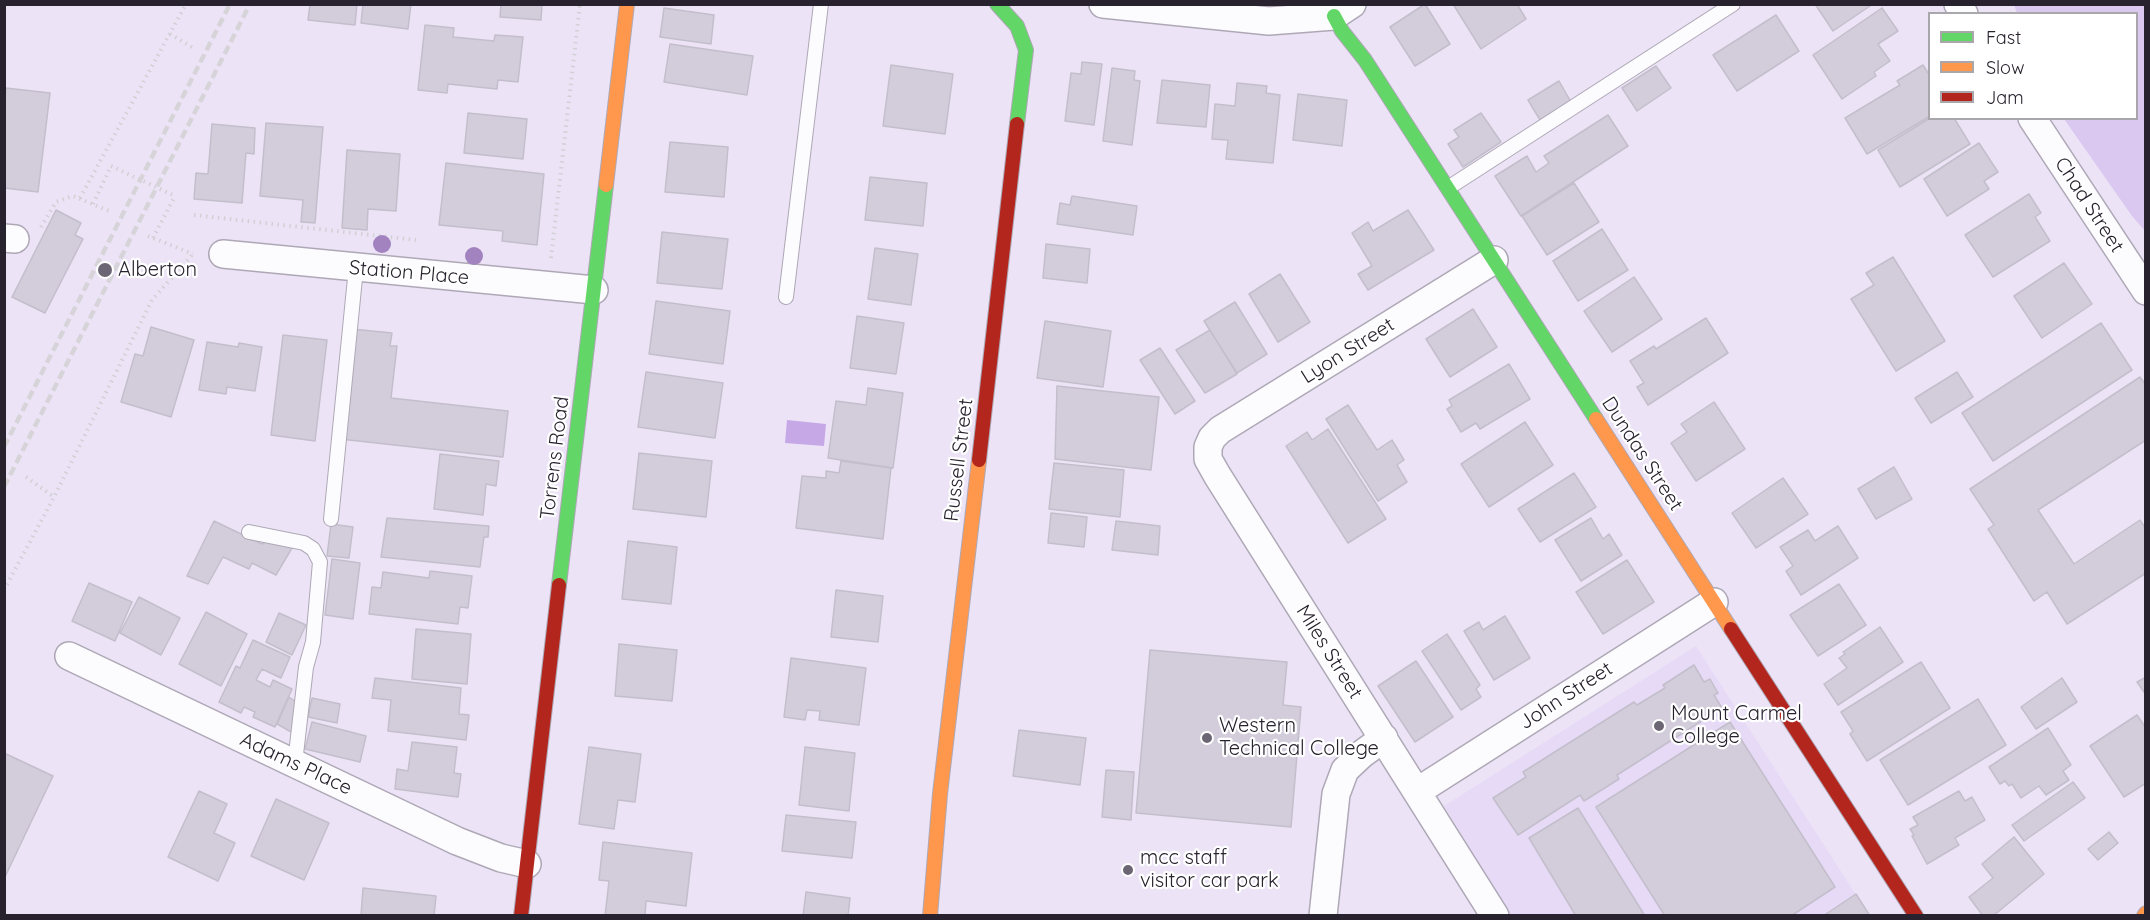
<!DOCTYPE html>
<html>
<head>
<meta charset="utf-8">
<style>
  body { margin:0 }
  #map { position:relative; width:2150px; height:920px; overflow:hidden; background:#ece4f6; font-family:Quicksand,sans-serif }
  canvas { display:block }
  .frame { position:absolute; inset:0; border:6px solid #27222e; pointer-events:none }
  .legend { position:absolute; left:1928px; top:12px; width:210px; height:108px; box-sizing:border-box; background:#fff; border:2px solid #a9a7ab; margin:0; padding:8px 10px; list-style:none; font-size:18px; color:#27222e }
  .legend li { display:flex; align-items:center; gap:12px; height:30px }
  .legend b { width:30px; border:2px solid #a9a7ab }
</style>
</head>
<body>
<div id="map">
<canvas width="2150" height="920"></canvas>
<div class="frame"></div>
<ul class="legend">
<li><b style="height:8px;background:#63d668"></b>Fast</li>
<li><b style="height:8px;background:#ff974d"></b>Slow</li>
<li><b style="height:8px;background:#b3261e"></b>Jam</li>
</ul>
</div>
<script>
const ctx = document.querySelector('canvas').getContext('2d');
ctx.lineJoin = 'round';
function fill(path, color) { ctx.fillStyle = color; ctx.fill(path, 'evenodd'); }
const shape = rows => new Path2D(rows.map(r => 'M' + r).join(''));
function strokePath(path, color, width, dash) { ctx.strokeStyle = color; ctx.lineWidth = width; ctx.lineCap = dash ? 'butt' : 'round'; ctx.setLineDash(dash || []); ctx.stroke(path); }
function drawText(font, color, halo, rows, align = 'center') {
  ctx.font = font + ' Quicksand,sans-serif'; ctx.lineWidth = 4.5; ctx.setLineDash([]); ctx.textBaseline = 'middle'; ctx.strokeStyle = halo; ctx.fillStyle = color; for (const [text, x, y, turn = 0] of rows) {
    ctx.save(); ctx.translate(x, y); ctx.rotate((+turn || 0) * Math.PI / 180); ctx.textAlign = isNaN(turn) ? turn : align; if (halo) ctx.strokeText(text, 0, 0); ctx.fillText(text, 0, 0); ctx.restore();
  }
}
fill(shape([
  [1696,646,1869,915,1511,915,1444,806]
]), '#e6daf7');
fill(shape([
  [2014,5,2145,5,2145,231,2132,216,2064,119,2136,118,2136,14,2017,13]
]), '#dac8f0');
fill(shape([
  [787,420,826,424,824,446,785,443]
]), '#c6a8e7');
const building = shape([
  [310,4,357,4,355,25,308,20,310,4],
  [363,4,411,4,408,29,361,23,363,4],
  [501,4,542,4,541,20,500,17,501,4],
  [1425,4,1450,44,1415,66,1390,27,1425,4],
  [1453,4,1517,4,1526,19,1481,49,1453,4],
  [1815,4,1873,4,1833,31,1815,4],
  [664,8,714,15,711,44,660,37,664,8],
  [1882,8,1898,31,1878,44,1890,61,1874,72,1876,76,1842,99,1813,55,1882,8],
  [1776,15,1799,51,1737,91,1713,55,1776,15],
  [425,25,454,28,453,37,494,41,495,35,523,37,518,82,498,80,497,89,448,84,447,93,418,90,425,25],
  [670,44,753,56,747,95,664,82,670,44],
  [1082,62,1102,64,1094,125,1065,121,1071,73,1081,74,1082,62],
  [891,65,953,74,945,134,883,126,891,65],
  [1923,65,1930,76,1930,116,1867,154,1845,118,1900,85,1897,81,1923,65],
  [1656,66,1671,88,1637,111,1622,88,1656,66],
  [1112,68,1135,71,1134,80,1140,81,1132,145,1103,141,1112,68],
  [1162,80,1210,85,1206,127,1157,123,1162,80],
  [1559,81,1571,102,1540,120,1528,100,1559,81],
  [1237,83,1267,86,1266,93,1280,95,1273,163,1226,159,1228,140,1212,139,1215,104,1235,106,1237,83],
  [6,88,50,93,38,192,4,188,4,105,6,88],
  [1298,94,1347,100,1342,146,1293,140,1298,94],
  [468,113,527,119,523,159,464,153,468,113],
  [1481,113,1501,142,1463,167,1448,144,1459,137,1454,130,1481,113],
  [1608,115,1628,146,1521,216,1495,176,1527,156,1536,172,1549,163,1544,156,1608,115],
  [1930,118,1954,118,1970,144,1900,187,1878,150,1930,118],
  [266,123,323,127,315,223,301,222,303,200,260,196,266,123],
  [212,124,255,128,254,154,246,153,242,203,194,199,196,173,208,174,212,124],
  [670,142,728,147,724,197,665,192,670,142],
  [1979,143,1998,172,1984,181,1989,189,1947,216,1924,179,1979,143],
  [347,150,400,154,396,211,368,209,367,230,342,228,347,150],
  [446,163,544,174,537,245,502,241,503,231,439,225,446,163],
  [870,177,927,183,923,226,865,220,870,177],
  [1574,183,1599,222,1547,255,1522,216,1574,183],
  [2029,194,2041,213,2035,217,2050,241,1993,277,1965,235,2029,194],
  [1072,196,1137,206,1133,235,1057,224,1060,203,1070,205,1072,196],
  [56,210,81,223,75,235,83,239,45,313,12,297,56,210],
  [1408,210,1434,250,1368,290,1358,274,1372,266,1352,233,1368,222,1373,231,1408,210],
  [1602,229,1628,270,1578,301,1553,261,1602,229],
  [662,232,728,239,722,289,657,283,662,232],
  [1046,244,1090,249,1087,283,1043,278,1046,244],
  [875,248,918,254,911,305,868,299,875,248],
  [1893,257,1945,341,1896,371,1851,299,1874,285,1866,273,1893,257],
  [2064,263,2092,304,2042,338,2014,296,2064,263],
  [1280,274,1310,322,1278,342,1249,294,1280,274],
  [1634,277,1662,319,1612,352,1584,311,1634,277],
  [656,301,730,311,723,364,649,354,656,301],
  [1235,302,1267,354,1237,373,1204,321,1235,302],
  [1473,309,1497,347,1450,377,1426,339,1473,309],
  [857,316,904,323,896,374,850,368,857,316],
  [1706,318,1728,353,1648,405,1637,387,1644,383,1630,361,1654,346,1656,349,1706,318],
  [1045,321,1111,331,1103,387,1037,378,1045,321],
  [2101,323,2132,370,1993,461,1962,413,2101,323],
  [151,327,194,340,171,417,121,402,135,354,143,356,151,327],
  [352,329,392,333,390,346,397,346,391,398,508,411,503,457,340,439,352,329],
  [1210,330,1237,374,1205,393,1176,350,1210,330],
  [283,335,327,340,315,441,271,435,283,335],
  [207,342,238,347,239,343,262,347,255,391,227,387,226,394,199,390,207,342],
  [1160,348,1195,401,1175,414,1140,360,1160,348],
  [1509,364,1530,399,1480,429,1476,423,1461,432,1447,409,1452,406,1449,400,1509,364],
  [646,372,723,383,715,438,638,427,646,372],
  [1957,372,1973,397,1931,423,1915,398,1957,372],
  [2140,377,2146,385,2146,440,2038,510,2074,564,2140,520,2146,529,2146,573,2067,624,2047,592,2034,601,1988,529,1994,525,1970,489,2140,377],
  [1057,386,1159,397,1151,470,1055,459,1057,386],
  [868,388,903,393,893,468,828,458,836,401,866,405,868,388],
  [1714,402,1745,449,1696,481,1671,443,1687,432,1681,424,1714,402],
  [1348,405,1377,450,1392,440,1404,460,1397,465,1407,482,1378,501,1326,419,1348,405],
  [1525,422,1553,465,1489,507,1461,464,1525,422],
  [1328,429,1386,519,1348,543,1286,446,1307,432,1312,440,1328,429],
  [639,453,712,461,706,517,633,509,639,453],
  [440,454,499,461,496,486,486,484,483,515,434,509,440,454],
  [841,461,891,468,883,539,796,528,802,476,826,478,826,471,839,473,841,461],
  [1054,463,1124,470,1120,517,1049,509,1054,463],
  [1894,467,1912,499,1876,519,1858,489,1894,467],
  [1574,473,1596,507,1540,542,1518,509,1574,473],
  [1783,478,1808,514,1756,548,1732,513,1783,478],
  [1051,513,1087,517,1084,547,1048,543,1051,513],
  [387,518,489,526,488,537,484,537,480,567,381,557,387,518],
  [1591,518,1603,539,1609,534,1622,555,1581,581,1555,540,1591,518],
  [214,521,262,544,270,539,292,548,276,575,252,563,249,569,223,557,208,584,187,576,214,521],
  [1116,521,1160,526,1158,555,1112,550,1116,521],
  [331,524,353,527,349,558,327,556,331,524],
  [1838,526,1858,558,1801,595,1786,571,1793,566,1780,547,1808,530,1815,541,1838,526],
  [628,541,677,547,671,604,622,599,628,541],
  [332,559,360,563,353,619,325,615,332,559],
  [1627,560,1654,602,1603,634,1576,592,1627,560],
  [430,571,472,576,468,608,460,607,458,624,369,614,372,587,381,588,383,572,429,578,430,571],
  [89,583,132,602,115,641,72,621,89,583],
  [1839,584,1866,625,1818,656,1790,615,1839,584],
  [836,590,883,596,878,642,831,637,836,590],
  [139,597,180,618,161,655,120,633,139,597],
  [206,612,247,634,221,686,179,664,206,612],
  [279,613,306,625,292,655,266,642,279,613],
  [1505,616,1530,658,1494,680,1464,631,1479,622,1483,630,1505,616],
  [1880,627,1903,662,1838,705,1824,684,1847,668,1839,658,1845,654,1843,652,1880,627],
  [416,629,471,634,467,684,412,679,416,629],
  [1447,634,1480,685,1476,689,1481,697,1461,710,1422,651,1447,634],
  [253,640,290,657,281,678,262,669,256,680,270,687,273,680,292,689,275,727,253,717,255,712,244,707,241,713,219,702,236,666,240,668,253,640],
  [619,644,677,650,672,701,615,696,619,644],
  [1150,650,1287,662,1283,705,1301,707,1291,827,1136,813,1150,650],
  [791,658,866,668,859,725,819,720,820,711,807,710,805,720,784,717,791,658],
  [1416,661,1453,717,1415,742,1378,686,1416,661],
  [1921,662,1950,708,1867,761,1850,734,1853,731,1841,712,1921,662],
  [1694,665,1704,682,1710,679,1718,693,1714,695,1722,708,1617,775,1619,779,1584,801,1580,795,1518,835,1493,798,1526,777,1523,772,1634,702,1637,705,1665,688,1663,685,1694,665],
  [2146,677,2146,695,2137,682,2146,677],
  [375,678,461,688,459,714,469,715,466,740,388,731,391,700,372,698,375,678],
  [2062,678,2077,702,2036,729,2021,707,2062,678],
  [289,697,296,702,293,733,277,724,289,697],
  [312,698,340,704,337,723,308,717,312,698],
  [1978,699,2006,745,1908,805,1880,760,1978,699],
  [2137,715,2146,728,2146,783,2124,797,2090,746,2137,715],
  [312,722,366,736,360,762,305,749,312,722],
  [1730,722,1835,887,1791,916,1665,916,1596,807,1730,722],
  [2048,728,2071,765,2063,771,2069,780,2046,795,2039,786,2021,798,2012,784,2009,786,2005,781,2000,784,1989,767,2048,728],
  [1019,730,1086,738,1080,785,1013,776,1019,730],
  [412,742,457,747,454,773,461,774,458,797,395,789,397,769,408,771,412,742],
  [589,747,641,754,635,802,618,800,614,829,579,824,589,747],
  [805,747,855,753,849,811,799,805,805,747],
  [4,753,53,776,4,879,4,753],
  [1106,770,1134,772,1131,820,1102,817,1106,770],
  [2073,782,2085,798,2024,841,2012,825,2073,782],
  [199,791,227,804,214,833,235,843,218,881,168,857,199,791],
  [1959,791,1965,801,1972,797,1985,820,1955,838,1959,845,1927,864,1912,836,1914,835,1910,829,1918,825,1913,817,1959,791],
  [276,799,329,823,304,880,251,856,276,799],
  [1578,808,1645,916,1576,916,1529,838,1578,808],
  [786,815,856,822,852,858,782,851,786,815],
  [2109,832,2118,843,2098,860,2088,849,2109,832],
  [2014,837,2044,874,1993,916,1983,916,1969,897,1993,878,1982,864,2014,837],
  [603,842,692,853,686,906,646,901,645,916,605,916,609,881,599,880,603,842],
  [363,888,436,896,434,916,361,916,363,888],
  [806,892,850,898,848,916,803,916,806,892],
  [1856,894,1870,916,1823,916,1856,894]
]);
fill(building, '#d3cddb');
strokePath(building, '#c3becb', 1.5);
const lane = shape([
  [1448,188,1733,4],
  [786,297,821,4],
  [331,519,356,268],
  [249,532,304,543,313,549,320,562,313,642,306,667,295,763]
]);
const street = shape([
  [1103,4,1269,21,1334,16,1352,4],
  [1958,4,1964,14],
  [2032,118,2146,291],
  [4,238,15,239],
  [223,254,594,290],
  [1494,260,1220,430,1212,438,1208,447,1208,459,1217,475,1495,916],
  [69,656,457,841,501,858,527,864],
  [1418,791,1714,602],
  [1323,916,1336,794,1345,770,1362,754,1384,738]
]);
const fast = shape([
  [997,4,1017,26,1026,50,1017,124],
  [1334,16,1342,31,1365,60,1596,419],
  [559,585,606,185]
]);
const slow = shape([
  [606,185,627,4],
  [1596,419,1731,629],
  [930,916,940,794,979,460],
  [2144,916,2146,913]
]);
const jam = shape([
  [979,460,1017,124],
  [1731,629,1916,916],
  [521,916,559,585]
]);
strokePath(lane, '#aea8b6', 16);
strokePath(street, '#aea8b6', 30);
strokePath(fast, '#aea8b6', 16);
strokePath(slow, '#aea8b6', 16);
strokePath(jam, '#aea8b6', 16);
strokePath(shape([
  [170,34,192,47],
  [80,198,186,4],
  [93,204,111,166],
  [194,215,416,240],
  [41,227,56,202,73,196,109,211],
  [148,236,193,254],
  [153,238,175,196],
  [551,258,580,4],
  [26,477,54,497],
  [4,590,54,497,152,300,193,254]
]), '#d2d0d5', 4, [1.5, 4.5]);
strokePath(lane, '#fcfbfe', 14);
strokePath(street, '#fcfbfe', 27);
strokePath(fast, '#63d668', 14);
strokePath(slow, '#ff974d', 14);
strokePath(jam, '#b3261e', 14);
strokePath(shape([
  [4,447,230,4],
  [4,487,250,4]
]), '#d6d4d9', 4.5, [9, 4.5]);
strokePath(shape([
  [111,166,175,196]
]), '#d2d0d5', 4, [1.5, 4.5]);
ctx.fillStyle = '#a283bf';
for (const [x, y] of [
  [382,244],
  [474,256]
]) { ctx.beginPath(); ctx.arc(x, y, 9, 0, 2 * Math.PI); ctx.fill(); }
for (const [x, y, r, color] of [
  [105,270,8,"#6c6674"],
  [1659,726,6,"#6c6674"],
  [1207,738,6,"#6c6674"],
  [1128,870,6,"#6c6674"]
]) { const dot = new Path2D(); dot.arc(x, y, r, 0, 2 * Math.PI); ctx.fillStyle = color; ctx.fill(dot); strokePath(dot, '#fff', 2); }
drawText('20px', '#27222e', '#fff', [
  ["Chad Street",2089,205,57],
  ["Station Place",409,273,5],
  ["Lyon Street",1348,351,-32],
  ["Dundas Street",1642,454,57],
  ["Torrens Road",555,458,-83],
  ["Russell Street",959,460,-83],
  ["Miles Street",1329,652,58],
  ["John Street",1566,696,-33],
  ["Adams Place",296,764,25]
]);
drawText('20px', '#27222e', '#fff', [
  ["Alberton",118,270],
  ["Mount Carmel",1671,714],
  ["College",1671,737],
  ["Western",1219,726],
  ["Technical College",1219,749],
  ["mcc staff",1140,858],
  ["visitor car park",1140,881]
], 'left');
</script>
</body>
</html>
